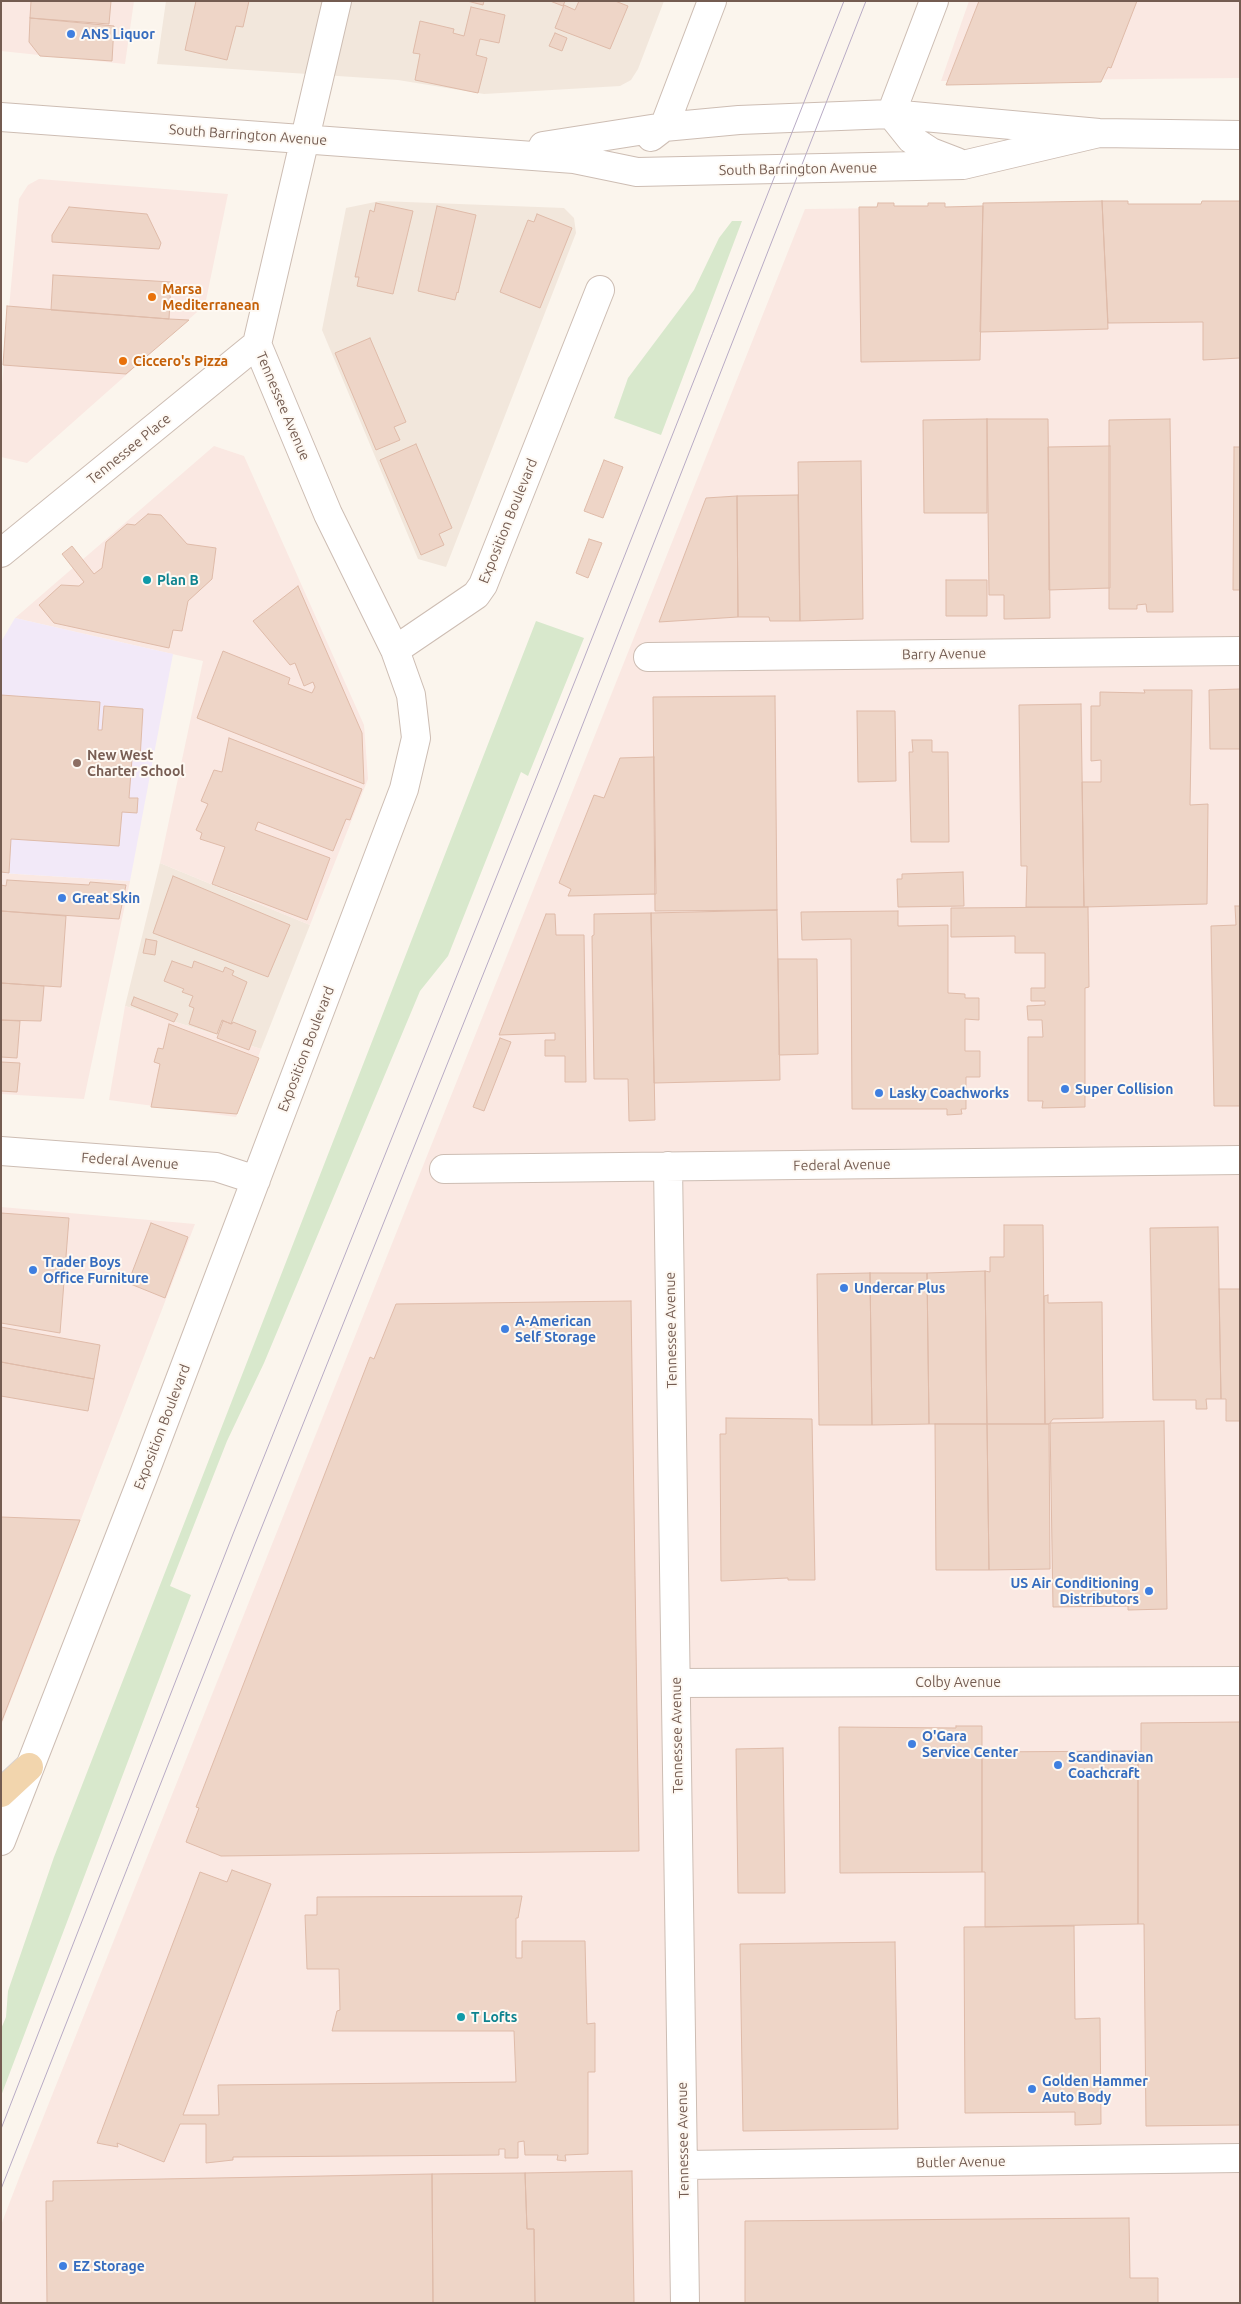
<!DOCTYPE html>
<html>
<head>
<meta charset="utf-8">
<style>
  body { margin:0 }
  #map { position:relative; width:1241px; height:2304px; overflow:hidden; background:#fbf5ed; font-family:Ubuntu,sans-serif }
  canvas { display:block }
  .frame { position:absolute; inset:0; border:2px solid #745c51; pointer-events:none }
</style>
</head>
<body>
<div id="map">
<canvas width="1241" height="2304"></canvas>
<div class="frame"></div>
</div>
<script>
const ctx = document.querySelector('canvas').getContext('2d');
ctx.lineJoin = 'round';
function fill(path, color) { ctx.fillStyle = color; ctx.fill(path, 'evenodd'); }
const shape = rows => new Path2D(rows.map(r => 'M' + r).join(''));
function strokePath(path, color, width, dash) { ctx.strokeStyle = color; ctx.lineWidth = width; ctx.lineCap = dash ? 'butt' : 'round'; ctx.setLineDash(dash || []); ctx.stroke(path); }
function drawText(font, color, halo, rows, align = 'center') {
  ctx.font = font + ' Ubuntu,sans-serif'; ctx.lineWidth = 4; ctx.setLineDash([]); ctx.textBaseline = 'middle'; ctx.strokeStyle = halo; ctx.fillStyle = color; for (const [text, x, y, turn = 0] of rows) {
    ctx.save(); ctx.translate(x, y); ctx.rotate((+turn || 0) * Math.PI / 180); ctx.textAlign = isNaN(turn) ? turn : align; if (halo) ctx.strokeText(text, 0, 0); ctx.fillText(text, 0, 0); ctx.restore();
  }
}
fill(shape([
  [166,1,664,1,638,69,631,80,620,86,484,94,398,80,157,64],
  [380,201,564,208,574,218,576,233,446,567,418,559,322,330,346,208],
  [160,863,310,925,261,1049,125,1006]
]), '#f2e7dc');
fill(shape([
  [1,1,134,1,125,64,1,51],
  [969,1,1240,1,1240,78,941,81],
  [39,179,228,194,205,305,27,463,1,457,1,396,19,199,28,185],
  [1240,204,1240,2303,1,2303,1,2225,21,2173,805,209],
  [214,446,244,456,364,725,368,779,310,925,160,863,203,661,15,618],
  [1,873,130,881,84,1099,1,1094],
  [125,1006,261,1049,236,1117,109,1100],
  [1,1207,195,1224,1,1726]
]), '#fae8e2');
fill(shape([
  [15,618,173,654,130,881,1,873,1,642]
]), '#f2e9f8');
fill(shape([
  [732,221,742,221,661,435,614,418,628,378,694,290,719,238],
  [536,621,584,638,528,776,521,772,448,956,420,991,264,1363,227,1441,170,1586,191,1595,1,2096,1,2029,6,2017,8,1991,54,1857]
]), '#d8e8cc');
const building = shape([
  [31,1,111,1,109,24,30,18,31,1],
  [196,1,249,1,243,27,236,26,227,60,185,50,196,1],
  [467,1,484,1,483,5,467,1],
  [550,1,565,1,563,6,550,1],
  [579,1,615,1,628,6,610,49,555,28,564,5,575,10,579,1],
  [979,1,1137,1,1111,68,1108,67,1101,82,946,85,979,1],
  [471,7,505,15,499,43,480,39,476,55,487,58,478,93,415,80,420,54,413,53,420,21,454,29,453,33,464,36,471,7],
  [30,18,114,26,112,61,40,56,29,42,30,18],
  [555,33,567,38,562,51,549,46,555,33],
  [1102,201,1128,201,1128,204,1201,204,1202,201,1240,201,1240,358,1203,360,1203,322,1108,323,1102,201],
  [1102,201,1108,329,980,332,983,203,1102,201],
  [376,203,413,211,393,294,357,286,359,277,355,277,370,210,374,212,376,203],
  [878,203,894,203,894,206,928,206,928,203,945,203,945,207,983,206,980,360,861,362,859,207,877,207,878,203],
  [437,206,476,215,458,293,457,292,455,300,418,291,437,206],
  [69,207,147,214,161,243,159,249,52,242,52,235,69,207],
  [537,214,572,228,540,308,500,292,528,220,534,222,537,214],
  [53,275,171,282,169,319,51,310,53,275],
  [7,306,169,319,189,320,126,374,3,365,7,306],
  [370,338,406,422,394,427,400,440,376,450,335,353,370,338],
  [987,419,987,513,924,513,923,420,987,419],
  [987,419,1048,419,1050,618,1004,619,1004,595,989,595,987,419],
  [1170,419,1173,612,1147,612,1146,604,1137,605,1137,609,1109,609,1109,420,1170,419],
  [416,444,452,528,439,534,444,545,421,555,380,460,416,444],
  [1110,446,1110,588,1049,590,1048,447,1110,446],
  [1234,447,1240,447,1240,590,1233,590,1234,447],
  [604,460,623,467,603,518,584,511,604,460],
  [861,461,863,619,800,621,798,462,861,461],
  [798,495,800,621,770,621,769,617,738,617,737,496,798,495],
  [737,496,738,617,659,622,706,498,737,496],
  [148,514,161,515,187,544,216,548,212,579,188,601,182,631,173,630,169,648,54,623,39,605,61,585,79,586,84,582,62,554,72,546,94,574,102,568,106,542,127,524,135,525,148,514],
  [589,539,602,543,588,578,576,573,589,539],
  [946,580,987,580,987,616,946,616,946,580],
  [298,586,362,733,364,784,197,718,223,651,290,678,288,684,312,693,315,687,313,682,304,686,295,663,290,665,253,621,298,586],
  [1240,689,1240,749,1210,749,1209,690,1240,689],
  [1144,690,1192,690,1190,805,1208,804,1207,904,1084,907,1082,782,1101,782,1101,760,1091,761,1091,706,1100,706,1100,692,1145,693,1144,690],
  [1,695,100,702,98,730,102,730,104,706,143,709,140,759,132,759,129,798,138,798,137,813,122,812,119,846,11,839,9,873,1,872,1,695],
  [775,696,777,910,655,911,653,697,775,696],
  [1081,704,1084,907,1026,907,1027,866,1021,866,1019,705,1081,704],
  [857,711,895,711,896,781,858,782,857,711],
  [229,738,362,789,350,820,346,819,333,851,258,822,255,830,330,858,307,920,212,884,225,847,200,839,202,833,196,830,208,804,201,801,214,770,222,772,229,738],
  [912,740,932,740,932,752,948,752,949,842,911,842,909,752,913,752,912,740],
  [654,757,656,894,568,896,571,889,559,883,594,795,604,798,620,758,654,757],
  [963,872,964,906,898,907,897,879,902,879,902,874,963,872],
  [173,876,290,925,268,977,153,933,173,876],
  [7,880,89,885,90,882,126,885,119,919,1,911,1,885,6,886,7,880],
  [1235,906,1240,906,1240,1106,1214,1106,1211,926,1236,925,1235,906],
  [1088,907,1089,987,1085,988,1085,1107,1042,1108,1043,1101,1028,1101,1028,1037,1043,1037,1042,1020,1028,1020,1027,1006,1045,1005,1045,1001,1031,1001,1031,988,1045,988,1045,953,1015,953,1015,936,951,937,951,908,1088,907],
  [777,910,780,1080,654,1083,651,913,777,910],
  [1,911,66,916,61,987,1,983,1,911],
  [898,911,898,926,948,925,948,993,965,994,965,998,979,998,979,1020,965,1019,965,1051,980,1051,980,1077,966,1077,966,1109,961,1109,962,1114,947,1115,947,1109,852,1109,851,939,802,940,801,912,898,911],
  [651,913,655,1120,629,1121,628,1079,594,1079,592,936,594,935,594,914,651,913],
  [546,914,555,914,556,935,584,935,586,1082,565,1082,565,1056,545,1056,545,1040,555,1040,555,1033,499,1035,546,914],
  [146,939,157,941,155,955,143,953,146,939],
  [778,959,817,959,818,1054,779,1055,778,959],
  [172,961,192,968,194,961,223,972,225,967,234,971,232,975,247,982,231,1024,222,1020,217,1034,189,1024,194,1008,189,1006,193,996,182,992,184,989,164,981,172,961],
  [1,983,44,986,41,1021,1,1020,1,983],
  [134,997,178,1014,174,1022,131,1005,134,997],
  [1,1020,20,1021,17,1058,1,1057,1,1020],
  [223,1021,232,1024,233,1022,256,1031,249,1050,217,1038,223,1021],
  [169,1024,259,1058,237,1114,151,1107,160,1064,154,1062,158,1048,163,1049,169,1024],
  [500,1038,511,1042,484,1111,473,1107,500,1038],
  [1,1062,20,1063,17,1092,1,1091,1,1062],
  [1,1213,69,1218,60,1333,1,1323,1,1213],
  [151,1223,188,1237,165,1298,128,1283,151,1223],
  [1004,1225,1043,1225,1045,1424,987,1424,985,1271,990,1272,990,1257,1004,1257,1004,1225],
  [1218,1227,1221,1399,1206,1399,1207,1409,1196,1409,1196,1400,1153,1400,1150,1228,1218,1227],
  [985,1271,987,1424,929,1424,927,1273,985,1271],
  [870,1273,872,1425,819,1425,817,1274,870,1273],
  [870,1273,927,1273,929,1424,872,1425,870,1273],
  [1219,1289,1240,1289,1240,1421,1226,1421,1226,1399,1221,1399,1219,1289],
  [1048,1295,1048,1303,1102,1302,1103,1418,1053,1419,1049,1424,1045,1424,1044,1296,1048,1295],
  [631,1301,639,1851,221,1856,186,1842,199,1808,196,1807,370,1357,374,1359,396,1304,631,1301],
  [1,1327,100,1345,94,1379,1,1362,1,1327],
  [1,1362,94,1379,88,1411,1,1396,1,1362],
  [726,1418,812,1419,815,1580,788,1580,788,1578,721,1581,720,1434,726,1434,726,1418],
  [1164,1421,1167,1609,1128,1610,1128,1606,1053,1607,1050,1423,1164,1421],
  [935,1424,987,1424,989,1570,936,1570,935,1424],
  [987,1424,1049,1424,1050,1569,989,1570,987,1424],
  [1,1517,80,1520,1,1723,1,1517],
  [1240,1722,1240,2125,1146,2126,1144,1924,1138,1924,1138,1751,1141,1752,1141,1723,1240,1722],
  [956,1726,982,1726,982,1872,840,1873,839,1727,956,1728,956,1726],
  [783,1748,785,1893,738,1893,736,1749,783,1748],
  [1138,1751,1138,1924,985,1927,985,1872,982,1872,982,1752,1138,1751],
  [232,1870,271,1884,183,2115,219,2115,218,2085,516,2082,514,2031,332,2031,337,2011,340,2010,339,1969,307,1969,305,1915,317,1915,317,1897,522,1896,518,1918,516,1918,516,1958,522,1958,522,1941,585,1941,587,2024,595,2023,595,2072,588,2072,588,2154,565,2155,566,2161,557,2160,558,2155,525,2155,524,2141,518,2142,518,2158,505,2158,505,2149,499,2149,499,2155,233,2157,233,2160,206,2163,206,2124,180,2124,164,2162,117,2143,118,2147,97,2143,200,1872,227,1882,232,1870],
  [1074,1926,1075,2019,1100,2018,1101,2124,1075,2125,1075,2112,965,2113,964,1927,1074,1926],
  [895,1942,898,2129,743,2131,740,1944,895,1942],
  [632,2171,634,2303,535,2303,534,2229,527,2229,525,2173,632,2171],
  [525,2173,527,2229,534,2229,535,2303,433,2303,432,2174,525,2173],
  [432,2174,433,2303,47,2303,46,2201,53,2201,53,2181,432,2174],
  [1129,2218,1130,2278,1158,2278,1158,2303,745,2303,745,2221,1129,2218]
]);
fill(building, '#eed5c7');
strokePath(building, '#dfbba9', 1);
const minor = shape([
  [337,1,257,344,328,514,395,650],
  [891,114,934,1],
  [891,114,911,139,931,152,957,162],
  [1,117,574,159,637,172,963,165,1099,133],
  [651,137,664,127,712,1],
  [543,146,664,127,739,120,891,114,1099,133,1240,135],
  [1,553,257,344],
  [648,657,1240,651],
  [1,1151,216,1167,256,1180],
  [668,1166,685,2303],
  [444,1169,1240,1160],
  [677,1683,1240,1681],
  [1,1841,143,1477,404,789,416,738,411,695,395,650,476,595,483,585,600,290],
  [683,2165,1240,2158]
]);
const major = shape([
  [1,1793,29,1767]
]);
strokePath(minor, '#cdbdb3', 30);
strokePath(major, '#d8d1ce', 30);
strokePath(minor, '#fff', 28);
strokePath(major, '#f2d5ad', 28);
strokePath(shape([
  [1,2129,233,1534,581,666,844,1],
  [1,2189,255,1544,559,785,866,1]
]), '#b8abc5', 1);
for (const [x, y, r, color] of [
  [71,34,5,"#3f7fe0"],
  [152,297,5,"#e8710a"],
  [123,361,5,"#e8710a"],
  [147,580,5,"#0f9aa8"],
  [77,763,5,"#8d6e63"],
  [62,898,5,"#3f7fe0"],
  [1065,1089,5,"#3f7fe0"],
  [879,1093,5,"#3f7fe0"],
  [33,1270,5,"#3f7fe0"],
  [844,1288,5,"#3f7fe0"],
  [505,1329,5,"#3f7fe0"],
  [1149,1591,5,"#3f7fe0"],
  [912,1744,5,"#3f7fe0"],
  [1058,1765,5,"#3f7fe0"],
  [461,2017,5,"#0f9aa8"],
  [1032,2089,5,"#3f7fe0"],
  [63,2266,5,"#3f7fe0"]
]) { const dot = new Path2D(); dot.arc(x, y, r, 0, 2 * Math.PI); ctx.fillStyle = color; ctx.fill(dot); strokePath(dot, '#fef9f3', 2); }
drawText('bold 14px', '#366cbe', '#fef9f3', [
  ["ANS Liquor",81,34],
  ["Great Skin",72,898],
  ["Super Collision",1075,1089],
  ["Lasky Coachworks",889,1093],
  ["Trader Boys",43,1262],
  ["Office Furniture",43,1278],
  ["Undercar Plus",854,1288],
  ["A-American",515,1321],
  ["Self Storage",515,1337],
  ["US Air Conditioning",1139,1583,"right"],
  ["Distributors",1139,1599,"right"],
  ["O'Gara",922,1736],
  ["Service Center",922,1752],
  ["Scandinavian",1068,1757],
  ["Coachcraft",1068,1773],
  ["Golden Hammer",1042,2081],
  ["Auto Body",1042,2097],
  ["EZ Storage",73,2266]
], 'left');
drawText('14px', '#745c51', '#fef9f3', [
  ["South Barrington Avenue",248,135,4],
  ["South Barrington Avenue",798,169,-1],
  ["Tennessee Avenue",283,406,67],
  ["Tennessee Place",129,449,-39],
  ["Exposition Boulevard",508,521,-68],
  ["Barry Avenue",944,654,-1],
  ["Exposition Boulevard",306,1049,-69],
  ["Federal Avenue",130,1161,4],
  ["Federal Avenue",842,1165,-1],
  ["Tennessee Avenue",671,1330,-91],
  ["Exposition Boulevard",162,1427,-69],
  ["Colby Avenue",958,1682],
  ["Tennessee Avenue",677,1735,-91],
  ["Tennessee Avenue",683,2140,-91],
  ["Butler Avenue",961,2162,-1]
]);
drawText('bold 14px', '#c56008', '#fef9f3', [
  ["Marsa",162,289],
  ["Mediterranean",162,305],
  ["Ciccero's Pizza",133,361]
], 'left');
drawText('bold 14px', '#0d838f', '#fef9f3', [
  ["Plan B",157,580],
  ["T Lofts",471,2017]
], 'left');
drawText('bold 14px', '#785e54', '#fef9f3', [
  ["New West",87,755],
  ["Charter School",87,771]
], 'left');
</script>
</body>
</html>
